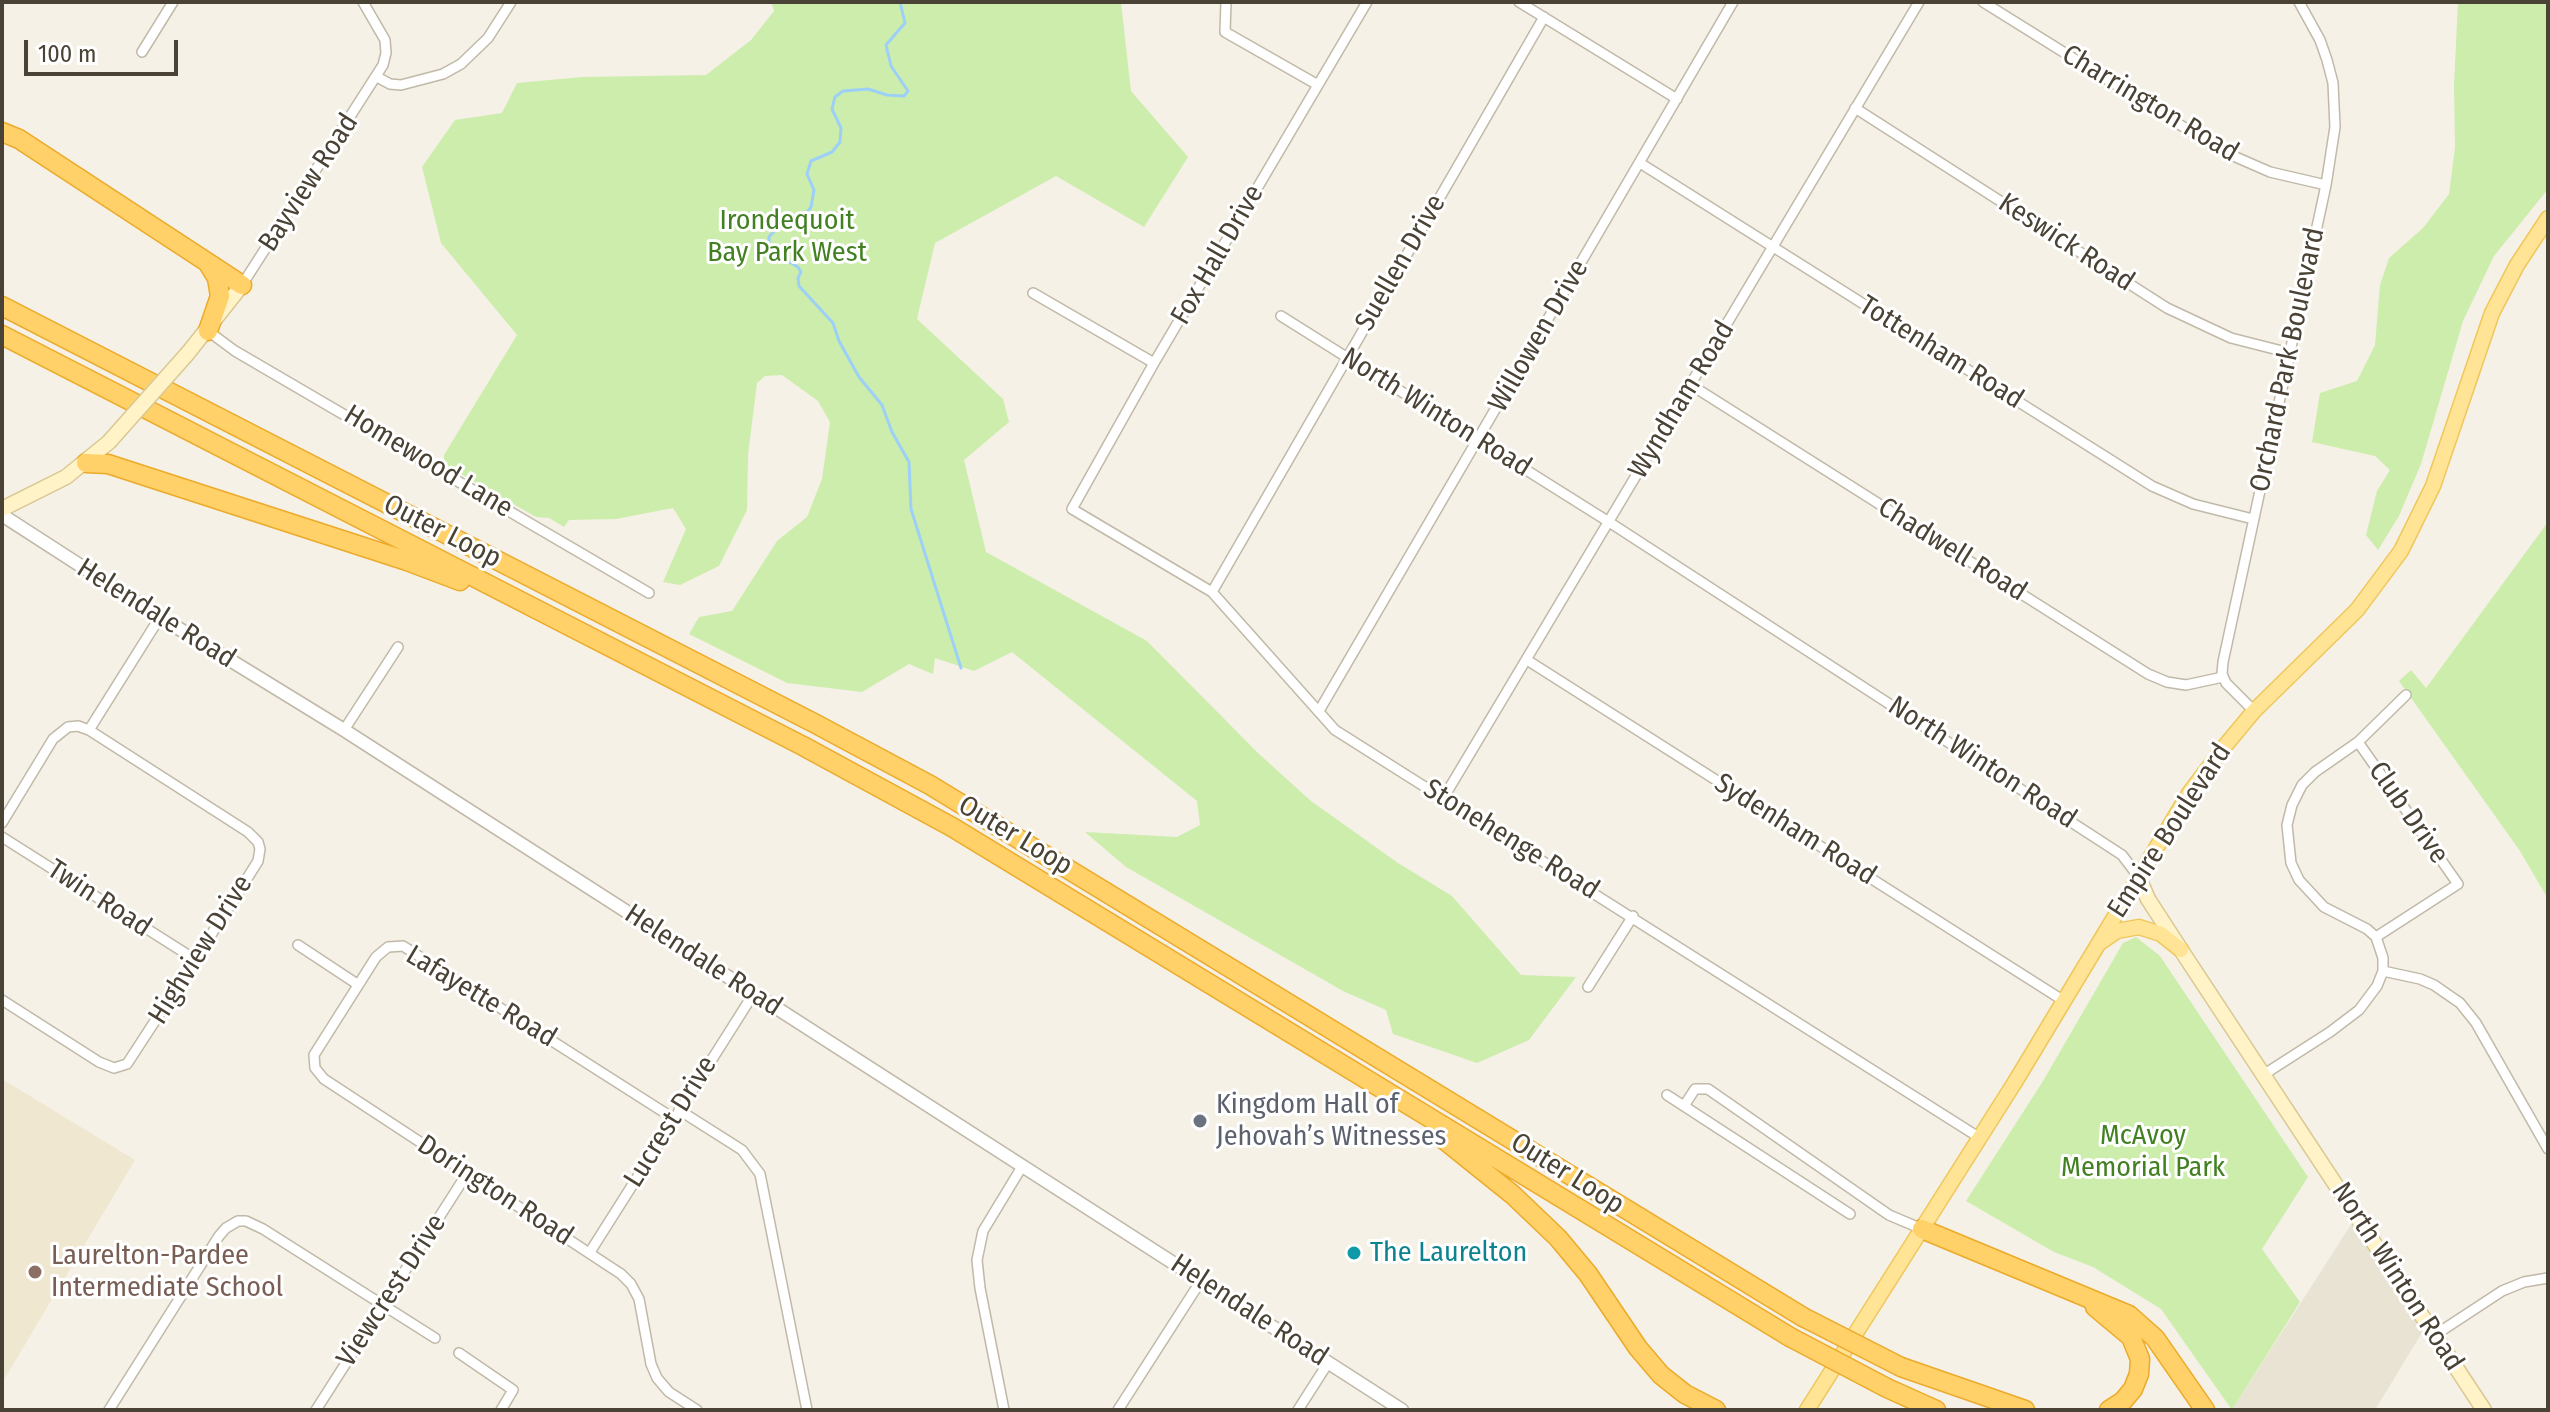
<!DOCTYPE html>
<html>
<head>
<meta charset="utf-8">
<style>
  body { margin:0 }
  #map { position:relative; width:2550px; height:1412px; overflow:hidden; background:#f5f1e7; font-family:"Fira Sans Condensed",sans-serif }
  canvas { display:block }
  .frame { position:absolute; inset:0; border:4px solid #494235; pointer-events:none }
  .scale { position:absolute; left:24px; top:40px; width:154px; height:36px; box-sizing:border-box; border:4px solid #494235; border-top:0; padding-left:10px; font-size:24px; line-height:28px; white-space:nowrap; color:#494235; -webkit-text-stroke:6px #fff; paint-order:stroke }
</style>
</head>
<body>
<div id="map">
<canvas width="2550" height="1412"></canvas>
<div class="frame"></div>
<div class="scale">100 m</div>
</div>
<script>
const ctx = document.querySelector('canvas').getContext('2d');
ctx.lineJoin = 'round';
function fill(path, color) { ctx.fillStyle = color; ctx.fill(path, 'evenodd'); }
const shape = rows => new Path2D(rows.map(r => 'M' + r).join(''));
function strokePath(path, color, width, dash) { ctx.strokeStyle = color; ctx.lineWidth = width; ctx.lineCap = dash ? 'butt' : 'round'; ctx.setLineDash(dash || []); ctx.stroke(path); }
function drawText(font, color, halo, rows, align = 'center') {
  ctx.font = font + ' "Fira Sans Condensed",sans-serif'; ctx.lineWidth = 6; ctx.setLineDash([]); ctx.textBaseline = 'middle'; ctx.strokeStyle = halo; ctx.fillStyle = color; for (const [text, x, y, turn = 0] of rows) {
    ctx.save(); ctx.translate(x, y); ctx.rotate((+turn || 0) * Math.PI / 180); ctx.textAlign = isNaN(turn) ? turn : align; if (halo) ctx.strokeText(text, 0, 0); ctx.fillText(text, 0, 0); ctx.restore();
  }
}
fill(shape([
  [2352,1223,2423,1331,2375,1410,2232,1410]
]), '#e9e3d4');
fill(shape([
  [2,1079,135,1160,2,1383]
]), '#efe7cf');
fill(shape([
  [771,2,1121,2,1131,91,1188,157,1144,227,1056,176,935,243,917,319,1003,399,1009,422,964,460,986,552,1147,641,1259,754,1311,801,1398,863,1452,896,1521,975,1576,977,1529,1040,1477,1063,1393,1034,1386,1010,1343,991,1126,867,1085,832,1177,837,1200,825,1197,801,1012,652,974,671,935,658,933,674,909,664,862,692,787,683,689,634,699,617,732,611,777,541,807,517,822,479,830,422,818,401,782,375,765,376,757,383,748,455,747,510,719,566,680,585,663,582,686,529,673,508,616,519,569,520,564,527,549,518,536,517,444,464,444,455,517,335,441,243,422,167,455,120,502,113,517,83,582,77,706,75,751,40,774,11],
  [2458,2,2548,2,2548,189,2494,256,2463,321,2421,464,2399,516,2378,550,2366,535,2377,491,2390,470,2375,456,2312,442,2320,393,2357,381,2375,345,2380,285,2389,258,2423,228,2449,194,2455,147,2454,85],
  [2548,522,2548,899,2520,851,2399,681,2411,670,2426,688],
  [2136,937,2160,956,2308,1177,2262,1249,2300,1302,2232,1410,2161,1309,2093,1267,2054,1252,1966,1201,2043,1081,2123,943]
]), '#cdedac');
strokePath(shape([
  [900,2,905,23,886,45,891,66,908,91,904,96,887,95,868,89,843,91,835,97,832,109,841,128,840,142,832,152,811,161,807,174,814,190,811,207,798,224,777,228,769,237,769,244,772,252,798,267,801,272,798,278,799,286,833,323,839,341,859,377,882,405,892,432,909,462,911,509,961,668]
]), '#9dd0f7', 3);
const minor = shape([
  [1226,2,1225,32,1318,85],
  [1367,2,1154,363,1072,509,1212,592,1335,730,1980,1138],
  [1519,2,1677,99],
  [1983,2,2222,151,2270,172,2326,185],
  [142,52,173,2],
  [377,77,390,84,401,85,443,74,461,64,488,38,511,2],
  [1855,108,2167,308,2231,338,2290,353],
  [1640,163,2152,486,2193,504,2253,519],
  [242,285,383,65,386,53,385,40,363,2],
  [1033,293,1154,363],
  [1281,316,1609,522,2122,855,2138,876],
  [208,331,235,351,649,593],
  [1691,385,2148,674,2167,682,2186,685,2223,677],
  [1212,592,1544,17],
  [1527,660,2064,1001],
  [1319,711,1733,2],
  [2254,711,2226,683,2222,674,2223,662,2326,185,2335,127,2333,83,2327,60,2320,40,2299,2],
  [89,730,160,617],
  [344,730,398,647],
  [2358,742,2458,884,2376,937],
  [1444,797,1919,2],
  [2,823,53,739,68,727,78,726,89,730,248,832,258,842,260,849,258,861,233,901,127,1064,114,1068,99,1062,2,1000],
  [2,837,196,960],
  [298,945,357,984],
  [2383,971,2420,979,2434,985,2460,1003,2476,1023,2548,1149],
  [1588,987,1633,916],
  [2263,1075,2330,1032,2359,1010,2377,986,2383,971,2383,958,2376,937,2367,929,2324,907,2299,880,2291,863,2287,825,2292,805,2302,785,2315,772,2358,742,2406,695],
  [1667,1095,1850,1214],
  [1684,1106,1695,1089,1708,1089,1889,1215,1922,1229],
  [679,1110,742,1150,760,1174,807,1410],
  [673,1118,403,946,388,947,376,957,314,1055,315,1068,324,1079,621,1274,631,1284,639,1299,651,1364,657,1378,669,1392,697,1410],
  [590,1252,754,993],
  [2435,1335,2502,1291,2524,1282,2548,1278],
  [459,1353,513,1390,501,1410],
  [109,1410,219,1236,226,1228,238,1221,246,1221,263,1229,435,1338],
  [316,1410,468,1172],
  [1004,1410,980,1288,977,1260,983,1231,1023,1165],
  [1118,1410,1202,1279],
  [1298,1410,1328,1363]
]);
const tertiary = shape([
  [2,515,160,617,344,730,1402,1410]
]);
const secondary = shape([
  [188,353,242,285],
  [2,509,66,477,109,442],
  [2138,876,2148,899,2181,950,2484,1410]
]);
const primary = shape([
  [2101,942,2117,931,2139,927,2161,934,2181,950],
  [1807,1410,2015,1082,2190,792,2224,747,2254,711,2357,610,2401,551,2433,486,2492,313,2517,265,2548,218]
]);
const motorway = shape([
  [2,132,19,139,242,285],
  [2,306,814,723,930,785,1803,1317],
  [208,331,220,296,217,278,209,265],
  [2,335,803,746,952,827,1790,1337],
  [86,463,108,464,407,561,460,581],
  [1442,1138,1513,1195,1558,1238,1588,1274,1638,1348,1661,1375,1685,1394,1716,1410],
  [1922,1229,2129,1315,2155,1338,2205,1410],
  [2095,1307,2131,1337,2140,1359,2139,1374,2133,1389,2123,1401,2109,1410],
  [1901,1367,2025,1410],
  [1887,1388,1936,1410]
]);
strokePath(minor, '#c1b9a8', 12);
strokePath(tertiary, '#c1b9a8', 15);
strokePath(secondary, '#d9c892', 17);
strokePath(primary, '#efc75b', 17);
strokePath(motorway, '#ecaa2a', 21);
strokePath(minor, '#fff', 9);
strokePath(tertiary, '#fff', 12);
strokePath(secondary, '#fff3c7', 14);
strokePath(primary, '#ffe496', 14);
strokePath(motorway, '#ffd168', 18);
const secondaryBridge = shape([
  [109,442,188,353]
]);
const motorwayBridge = shape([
  [1803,1317,1901,1367],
  [1790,1337,1887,1388]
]);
strokePath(secondaryBridge, '#d9c892', 17, []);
strokePath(motorwayBridge, '#ecaa2a', 21, []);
strokePath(secondaryBridge, '#fff3c7', 14);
strokePath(motorwayBridge, '#ffd168', 18);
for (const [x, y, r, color] of [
  [1200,1121,8,"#6b7280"],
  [1354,1253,8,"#0f9aa8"],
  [35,1272,8,"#8d6e63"]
]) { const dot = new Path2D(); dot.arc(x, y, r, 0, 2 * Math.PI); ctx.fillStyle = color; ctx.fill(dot); strokePath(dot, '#fff', 3); }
drawText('28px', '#494235', '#fff', [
  ["Charrington Road",2150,104,31],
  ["Bayview Road",309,183,-57],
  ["Keswick Road",2066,243,33],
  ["Fox Hall Drive",1218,255,-60],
  ["Suellen Drive",1401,263,-60],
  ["Willowen Drive",1539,336,-60],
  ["Tottenham Road",1941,353,32],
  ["Orchard Park Boulevard",2288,360,-78],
  ["Wyndham Road",1682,400,-59],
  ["North Winton Road",1436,413,32],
  ["Homewood Lane",428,462,31],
  ["Outer Loop",442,532,27],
  ["Chadwell Road",1952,550,32],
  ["Helendale Road",156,614,32],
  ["North Winton Road",1982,763,33],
  ["Club Drive",2408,813,55],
  ["Sydenham Road",1795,830,32],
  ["Empire Boulevard",2170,831,-57],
  ["Outer Loop",1015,836,31],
  ["Stonehenge Road",1511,840,32],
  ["Twin Road",99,899,33],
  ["Highview Drive",201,950,-58],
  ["Helendale Road",703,961,33],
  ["Lafayette Road",481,997,31],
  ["Lucrest Drive",671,1122,-58],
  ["Outer Loop",1567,1174,32],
  ["Dorington Road",495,1191,33],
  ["North Winton Road",2397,1277,57],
  ["Viewcrest Drive",392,1291,-57],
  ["Helendale Road",1249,1311,33]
]);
drawText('28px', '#438022', '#fff', [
  ["Irondequoit",787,221],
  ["Bay Park West",787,253],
  ["McAvoy",2143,1136],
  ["Memorial Park",2143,1168]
]);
drawText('28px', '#5b616d', '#fff', [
  ["Kingdom Hall of",1216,1105],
  ["Jehovah’s Witnesses",1216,1137]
], 'left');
drawText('28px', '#0d838f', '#fff', [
  ["The Laurelton",1370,1253]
], 'left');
drawText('28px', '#785e54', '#fff', [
  ["Laurelton-Pardee",51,1256],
  ["Intermediate School",51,1288]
], 'left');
</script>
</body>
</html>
